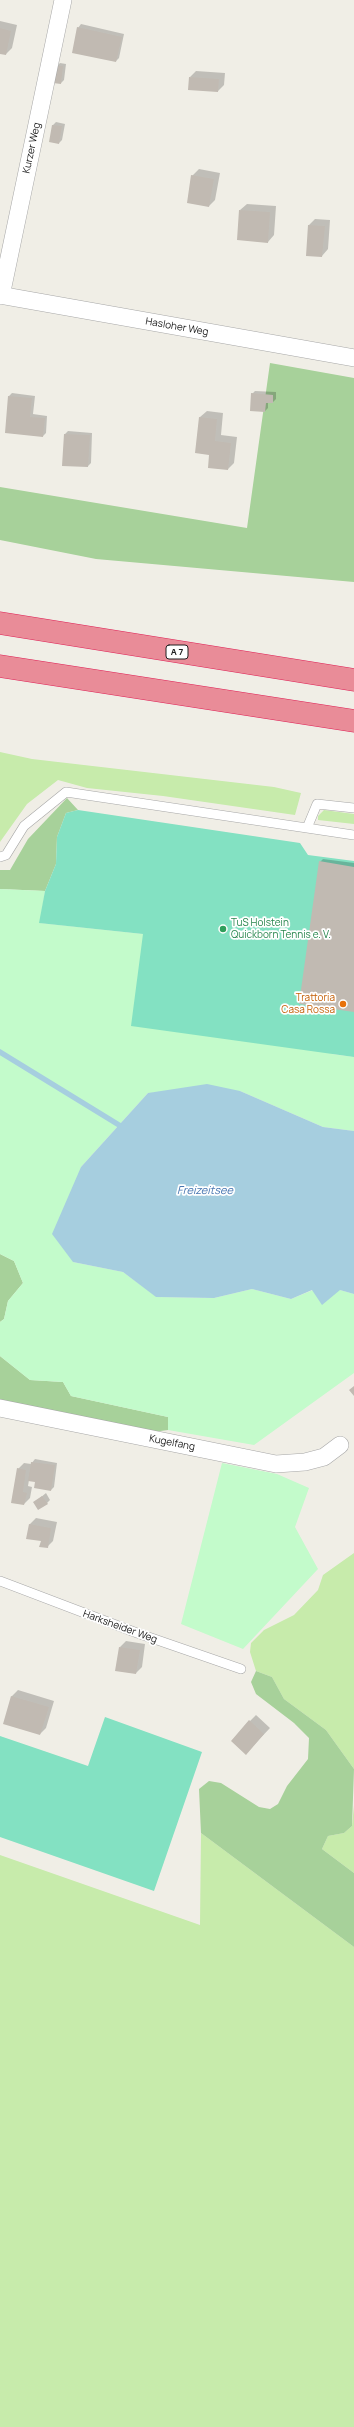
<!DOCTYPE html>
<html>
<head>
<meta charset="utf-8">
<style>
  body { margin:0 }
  canvas { display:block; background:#f0eee6 }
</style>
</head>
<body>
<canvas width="354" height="2427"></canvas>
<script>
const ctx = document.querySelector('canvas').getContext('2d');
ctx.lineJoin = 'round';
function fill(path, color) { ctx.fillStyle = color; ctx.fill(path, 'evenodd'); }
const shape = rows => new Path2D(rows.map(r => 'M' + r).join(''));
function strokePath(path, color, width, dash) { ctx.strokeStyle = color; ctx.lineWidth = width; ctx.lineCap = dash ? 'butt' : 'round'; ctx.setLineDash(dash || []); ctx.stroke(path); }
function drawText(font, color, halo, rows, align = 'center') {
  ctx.font = font + ' Manrope,sans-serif'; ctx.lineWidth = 3.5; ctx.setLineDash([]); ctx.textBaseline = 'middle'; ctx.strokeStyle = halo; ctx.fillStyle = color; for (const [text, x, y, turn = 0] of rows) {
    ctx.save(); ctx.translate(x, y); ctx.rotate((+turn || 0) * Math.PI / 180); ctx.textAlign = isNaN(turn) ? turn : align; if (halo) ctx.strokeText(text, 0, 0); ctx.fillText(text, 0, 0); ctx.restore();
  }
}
fill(shape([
  [0,752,32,759,274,787,301,793,295,815,163,796,87,788,58,780,27,804,0,842],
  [324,810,354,814,354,824,318,820,318,816],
  [354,1553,354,1769,326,1730,284,1699,272,1677,256,1671,250,1652,251,1643,264,1630,294,1615,318,1590,323,1575],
  [354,1805,354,1873,322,1849,328,1836,344,1833,352,1826],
  [201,1833,354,1947,354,2427,0,2427,0,1855,200,1925]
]), '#c7ebab');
fill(shape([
  [270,363,354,378,354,582,96,559,0,540,0,487,247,528],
  [67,798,78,810,66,813,57,837,56,864,45,891,0,889,0,870,10,870,28,839],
  [0,1254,14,1261,23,1283,8,1301,4,1319,0,1322],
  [0,1356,30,1380,63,1382,71,1396,168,1417,168,1430,138,1434,0,1405],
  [256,1671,272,1677,284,1699,326,1730,354,1769,352,1826,344,1833,328,1836,322,1849,354,1873,354,1947,201,1833,199,1789,209,1781,221,1783,259,1807,270,1809,278,1804,287,1786,308,1759,309,1738,294,1723,256,1694,251,1682]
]), '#a7d19a');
fill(shape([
  [0,889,45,891,40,923,143,934,332,1054,354,1057,354,1131,323,1127,240,1091,148,1093,81,1167,73,1262,123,1272,157,1297,214,1298,252,1289,291,1299,313,1290,340,1290,354,1294,354,1373,254,1445,168,1430,168,1417,71,1396,63,1382,30,1380,0,1356,0,1322,4,1319,8,1301,23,1283,14,1261,0,1254],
  [222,1463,277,1474,309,1488,295,1527,318,1569,243,1649,181,1624]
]), '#c3fbcb');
fill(shape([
  [78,810,300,843,308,855,354,861,354,1057,131,1026,143,934,39,923,45,891,56,864,57,837,66,813],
  [105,1717,202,1752,154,1891,0,1837,0,1736,88,1766]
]), '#83e1c2');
fill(shape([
  [207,1084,240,1091,323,1127,354,1131,354,1294,340,1290,322,1305,312,1290,291,1299,252,1289,214,1298,156,1297,123,1272,73,1262,52,1234,81,1167,148,1093]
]), '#a6cedf');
fill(shape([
  [0,21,17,25,12,48,6,54,0,53],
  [81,24,124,34,119,58,116,61,78,28],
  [60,63,66,64,64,80,61,83,57,66],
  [196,71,225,73,224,85,218,91,190,77],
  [56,122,65,124,62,140,59,143,50,141,53,125],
  [199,169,220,173,215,200,209,206,192,176],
  [247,204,276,206,274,235,268,242,240,210],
  [315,219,330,220,328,249,322,256,309,225],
  [255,391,276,392,276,399,273,402,268,402,268,408,265,411,252,394],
  [12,393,35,396,33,414,47,416,46,433,43,436,9,396],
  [207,411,223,413,221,435,237,437,234,463,228,469,210,454,200,417],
  [68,431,92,433,91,463,88,466,65,434],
  [323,859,354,863,354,1011,320,862],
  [35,1459,57,1463,54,1487,51,1490,36,1481,29,1480,28,1486,32,1487,30,1498,24,1504,18,1469,24,1463,31,1464],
  [46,1493,50,1500,47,1503,35,1502],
  [36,1518,57,1522,53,1541,47,1547,42,1540,27,1538,30,1524],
  [126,1641,145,1644,142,1667,136,1673,120,1647],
  [18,1690,54,1701,46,1728,40,1734,4,1723,12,1696],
  [256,1715,270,1728,252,1747,250,1721]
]), '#0003');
strokePath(shape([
  [0,1052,119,1125]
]), '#a6cedf', 5.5);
fill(shape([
  [77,27,122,37,116,62,72,53],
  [0,28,11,31,6,55,0,54],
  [56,66,63,66,61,84,53,83],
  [189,77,219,79,218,92,188,90],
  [52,125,62,126,59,144,49,142],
  [191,175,214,179,209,207,187,203],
  [239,210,270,212,268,243,237,240],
  [308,225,325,226,322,257,306,256],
  [251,393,273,395,273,403,266,403,265,412,250,411],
  [8,396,32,398,30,417,45,418,43,437,5,433],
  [199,417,217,419,215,441,231,443,228,470,208,468,209,455,195,453],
  [64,434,90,435,88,467,62,466],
  [319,861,354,867,354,1012,299,1004],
  [354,1386,354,1396,349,1390],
  [31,1462,55,1465,51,1491,34,1488,35,1482,28,1481],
  [17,1468,26,1470,23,1492,27,1493,24,1505,11,1503],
  [42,1496,48,1504,38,1510,33,1502],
  [29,1524,51,1528,48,1548,39,1547,41,1541,26,1539],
  [119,1647,140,1650,136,1674,115,1671],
  [11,1696,49,1707,40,1735,3,1724],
  [249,1720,264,1734,246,1755,231,1741]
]), '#c1bab2');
const lane = shape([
  [307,828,317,804,354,808],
  [0,857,6,855,24,826,66,792,354,835],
  [0,1581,137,1633,241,1669]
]);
const street = shape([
  [0,295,354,358],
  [1,296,63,0],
  [0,1408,276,1464,305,1462,324,1457,340,1445]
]);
const highway = shape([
  [0,623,354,680],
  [0,666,354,721]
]);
strokePath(lane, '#a7a7a7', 10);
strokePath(street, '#a7a7a7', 18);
strokePath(highway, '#df2257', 23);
strokePath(lane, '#fff', 9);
strokePath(street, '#fff', 17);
strokePath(highway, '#e98c98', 22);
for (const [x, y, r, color] of [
  [223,929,4,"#2e9e5b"],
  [343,1004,4,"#e8710a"]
]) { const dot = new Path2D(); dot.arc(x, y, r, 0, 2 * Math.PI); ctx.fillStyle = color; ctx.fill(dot); strokePath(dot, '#fff', 1.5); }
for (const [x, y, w] of [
  [177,652,22]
]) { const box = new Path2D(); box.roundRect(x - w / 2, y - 7, w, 14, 3); ctx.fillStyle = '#fff'; ctx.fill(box); strokePath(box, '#202020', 1); }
drawText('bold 9px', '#202020', null, [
  ["A 7",177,652]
]);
drawText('10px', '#202020', '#fff', [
  ["Kurzer Weg",32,148,-78],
  ["Hasloher Weg",177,327,10],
  ["Kugelfang",172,1443,11],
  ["Harksheider Weg",120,1627,20]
]);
drawText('10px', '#27864d', '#fff', [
  ["TuS Holstein",231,923],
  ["Quickborn Tennis e. V.",231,935]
], 'left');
drawText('10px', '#c56008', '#fff', [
  ["Trattoria",335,998],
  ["Casa Rossa",335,1010]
], 'right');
drawText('italic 11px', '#4977b2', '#fff', [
  ["Freizeitsee",205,1191]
]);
</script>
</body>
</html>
